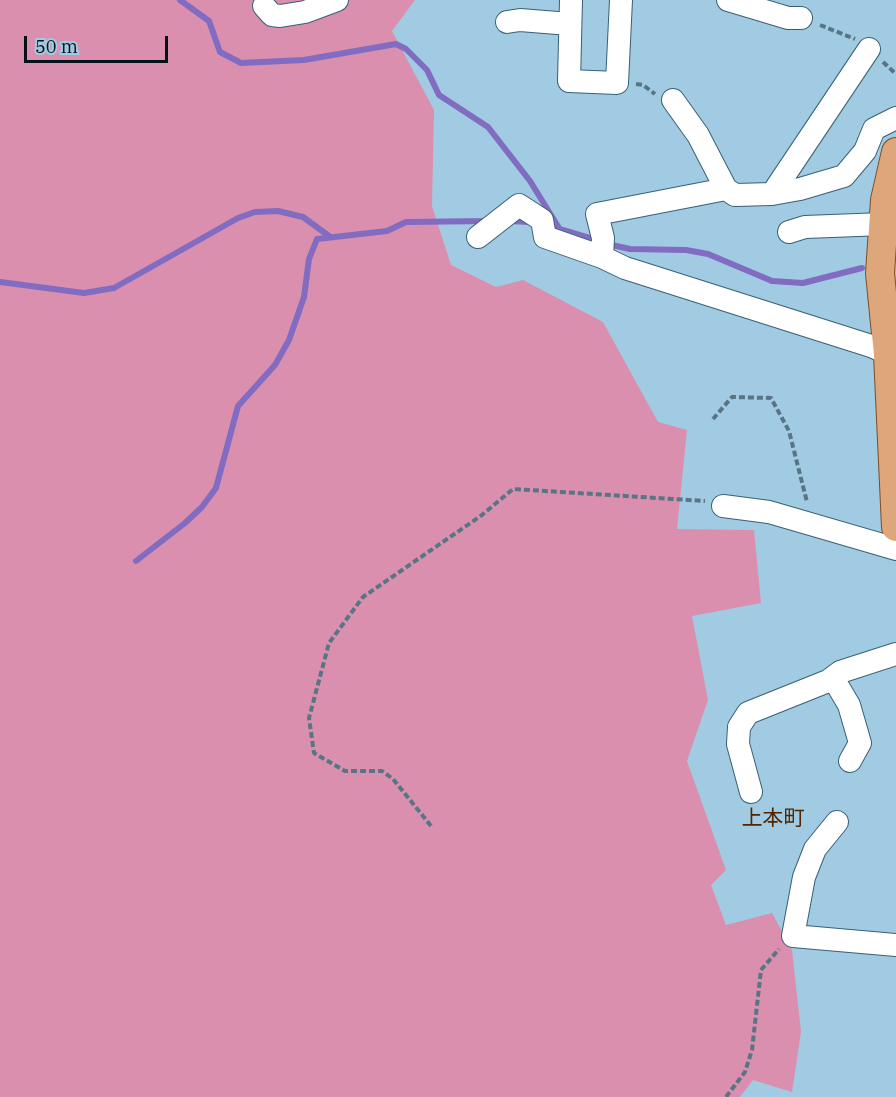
<!DOCTYPE html>
<html>
<head>
<meta charset="utf-8">
<style>
  body { margin:0 }
  #map { position:relative; width:896px; height:1097px; overflow:hidden; background:#a1cbe3; font-family:"IBM Plex Serif",serif }
  canvas { display:block }
  .scale { position:absolute; left:24px; top:36px; width:144px; height:27px; box-sizing:border-box; border:3px solid #03111a; border-top:0; padding-left:8px; font-size:18px; line-height:21px; white-space:nowrap; color:#03111a; -webkit-text-stroke:4px #a1cbe3; paint-order:stroke }
</style>
</head>
<body>
<div id="map">
<canvas width="896" height="1097"></canvas>
<div class="scale">50 m</div>
</div>
<script>
const ctx = document.querySelector('canvas').getContext('2d');
ctx.lineJoin = 'round';
function fill(path, color) { ctx.fillStyle = color; ctx.fill(path, 'evenodd'); }
const shape = rows => new Path2D(rows.map(r => 'M' + r).join(''));
function strokePath(path, color, width, dash) { ctx.strokeStyle = color; ctx.lineWidth = width; ctx.lineCap = dash ? 'butt' : 'round'; ctx.setLineDash(dash || []); ctx.stroke(path); }
function drawText(font, color, halo, rows, align = 'center') {
  ctx.font = font + ' "IBM Plex Serif","Noto Sans JP",serif'; ctx.lineWidth = 6; ctx.setLineDash([]); ctx.textBaseline = 'middle'; ctx.strokeStyle = halo; ctx.fillStyle = color; for (const [text, x, y, turn = 0] of rows) {
    ctx.save(); ctx.translate(x, y); ctx.rotate((+turn || 0) * Math.PI / 180); ctx.textAlign = isNaN(turn) ? turn : align; if (halo) ctx.strokeText(text, 0, 0); ctx.fillText(text, 0, 0); ctx.restore();
  }
}
fill(shape([
  [0,0,415,0,392,31,434,110,432,206,451,265,496,287,523,280,603,322,658,422,687,430,677,529,754,530,761,603,692,616,708,700,687,761,726,870,711,885,726,925,772,913,792,950,801,1032,792,1092,753,1080,740,1097,0,1097]
]), '#da8fae');
strokePath(shape([
  [180,0,209,21,220,52,241,63,304,60,396,44,406,49,427,70,439,95,488,127,530,181,559,228],
  [508,221,531,222],
  [547,225,597,240],
  [607,244,630,249,686,250,708,254,772,281,803,283,862,268],
  [0,282,84,293,114,288,238,218,255,212,278,211,303,217,329,236],
  [136,561,185,523,202,507,216,488,238,406,275,365,289,340,304,297,309,259,317,239,387,231,406,222,489,221]
]), '#816cc2', 6);
const minor = shape([
  [571,0,569,81,617,83,621,0],
  [728,0,788,18,801,18],
  [264,6,272,15,280,16,305,12,337,0],
  [507,22,520,20,570,24],
  [673,100,698,135,726,189],
  [896,118,874,129,865,151,844,176,800,189,772,194,735,195,726,189,597,214,603,238,602,257,625,268,871,346,896,357],
  [772,194,869,49],
  [789,232,805,227,884,224],
  [478,237,519,205,542,220,545,237,602,257],
  [723,506,769,512,896,549],
  [833,678,849,705,860,743,850,761],
  [751,792,738,744,739,727,748,713,828,681,840,672,896,654],
  [837,822,815,849,804,877,793,936,896,945]
]);
const major = shape([
  [896,152,885,200,880,273,888,354,896,527]
]);
strokePath(minor, '#386075', 24);
strokePath(major, '#824b20', 30);
strokePath(shape([
  [820,25,855,39],
  [883,62,896,74],
  [636,84,643,85,655,94],
  [713,419,732,397,771,398,789,431,807,502],
  [431,826,393,779,382,771,345,771,314,753,309,718,329,643,363,597,482,515,513,489,705,501],
  [726,1097,745,1072,752,1050,761,970,779,949]
]), '#587586', 4, [6, 3]);
strokePath(minor, '#fff', 22);
strokePath(major, '#dda67b', 28);
drawText('21px', '#522501', '#a1cbe3', [
  ["上本町",773,819]
]);
</script>
</body>
</html>
